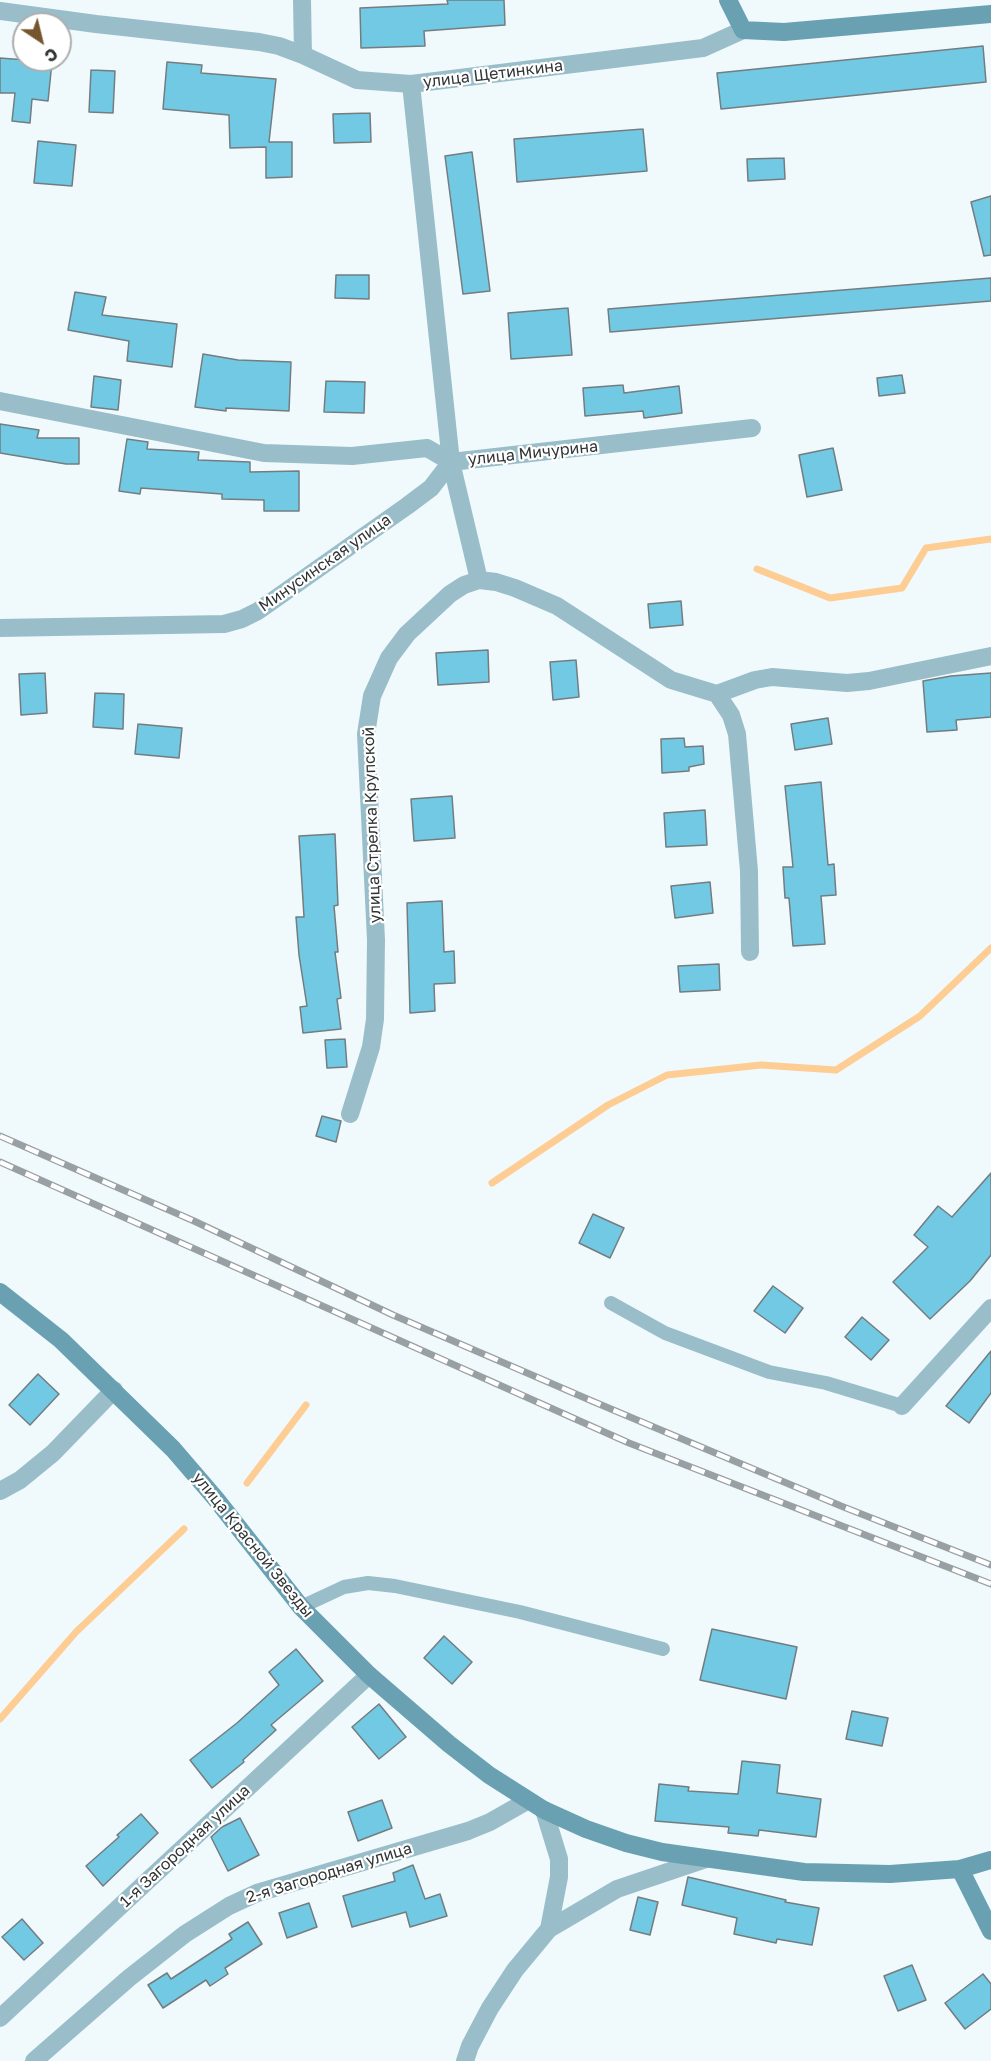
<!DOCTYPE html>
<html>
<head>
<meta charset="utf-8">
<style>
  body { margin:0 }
  #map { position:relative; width:991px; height:2061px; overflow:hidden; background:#f0fafd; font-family:"Golos Text",sans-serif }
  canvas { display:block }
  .north { position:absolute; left:12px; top:12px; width:60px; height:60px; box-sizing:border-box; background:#fff; border:2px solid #adaeaf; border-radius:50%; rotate:145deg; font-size:16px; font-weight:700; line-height:24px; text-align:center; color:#313536 }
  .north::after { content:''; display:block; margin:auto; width:21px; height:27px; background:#77562d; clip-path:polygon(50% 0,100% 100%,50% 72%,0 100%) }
</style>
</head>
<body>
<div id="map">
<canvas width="991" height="2061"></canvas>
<div class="north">С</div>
</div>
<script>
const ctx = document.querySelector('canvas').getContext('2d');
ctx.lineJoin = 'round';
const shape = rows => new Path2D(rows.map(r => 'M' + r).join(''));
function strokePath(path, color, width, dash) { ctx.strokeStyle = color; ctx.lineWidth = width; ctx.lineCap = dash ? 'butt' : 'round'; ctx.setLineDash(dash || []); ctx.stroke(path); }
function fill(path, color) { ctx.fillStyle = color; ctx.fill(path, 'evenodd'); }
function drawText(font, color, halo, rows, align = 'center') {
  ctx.font = font + ' "Golos Text",sans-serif'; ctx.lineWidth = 4.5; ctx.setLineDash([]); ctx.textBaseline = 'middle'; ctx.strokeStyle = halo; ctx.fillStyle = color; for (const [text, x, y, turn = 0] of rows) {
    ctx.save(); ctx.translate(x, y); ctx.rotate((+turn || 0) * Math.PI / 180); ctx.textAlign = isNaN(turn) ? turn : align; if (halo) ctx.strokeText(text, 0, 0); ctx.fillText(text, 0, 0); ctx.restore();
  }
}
strokePath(shape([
  [757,569,830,598,902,588,926,548,991,539],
  [492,1183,608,1105,667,1075,761,1065,836,1070,920,1016,991,948],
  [247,1483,306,1405],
  [0,1719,76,1632,184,1529]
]), '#fecd94', 7);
const building = shape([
  [447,0,504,0,505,25,424,31,425,46,361,48,360,8,448,4,447,0],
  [983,46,986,82,721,109,717,73,983,46],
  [0,58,52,62,48,101,32,99,30,123,12,121,15,93,0,93,0,58],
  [167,62,202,65,201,73,276,79,269,142,292,142,292,177,266,178,266,147,230,148,229,115,163,109,167,62],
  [91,70,115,71,113,113,89,112,91,70],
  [370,113,371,142,334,143,333,114,370,113],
  [643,129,647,171,517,182,514,139,643,129],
  [38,141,76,145,72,186,34,183,38,141],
  [472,152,490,291,463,294,445,156,472,152],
  [784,158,785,179,748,181,747,159,784,158],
  [991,196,991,255,984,256,971,202,991,196],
  [336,275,369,275,369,299,335,298,336,275],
  [991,278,991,301,610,332,608,309,991,278],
  [75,292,106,297,102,315,177,324,172,367,127,361,129,341,68,330,75,292],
  [568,308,572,355,511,359,508,313,568,308],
  [203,354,238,360,291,362,289,411,226,408,226,411,195,407,203,354],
  [902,375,905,393,879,396,877,378,902,375],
  [94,376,121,380,118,410,91,407,94,376],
  [326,381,365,382,364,413,324,412,326,381],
  [623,385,624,393,679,386,682,413,644,418,643,411,585,416,583,388,623,385],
  [0,424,39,430,37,438,79,438,79,464,66,464,0,453,0,424],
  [127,439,148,442,147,449,199,452,198,460,250,462,250,472,299,471,299,511,264,511,264,500,222,499,222,494,141,488,140,494,119,491,127,439],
  [833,448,842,490,807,497,799,455,833,448],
  [681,601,683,625,650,628,648,604,681,601],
  [488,650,489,682,438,685,436,653,488,650],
  [576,660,579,697,553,700,550,662,576,660],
  [45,673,47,713,21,715,19,674,45,673],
  [991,673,991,717,956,720,957,730,927,732,923,681,951,676,991,673],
  [95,693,124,694,123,729,93,727,95,693],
  [828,718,832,744,795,750,791,724,828,718],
  [138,724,182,728,179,758,135,754,138,724],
  [684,738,685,747,703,746,704,764,689,767,689,771,662,773,661,739,684,738],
  [821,782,828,865,834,864,836,895,821,896,825,944,793,946,789,898,785,898,783,867,793,867,785,786,821,782],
  [452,796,455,838,414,841,411,799,452,796],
  [705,810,707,845,666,847,664,813,705,810],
  [335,834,338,905,334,906,338,952,335,952,341,998,337,999,341,1029,303,1033,300,1007,307,1006,299,955,296,917,304,917,299,836,335,834],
  [710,882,713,913,675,918,671,886,710,882],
  [442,901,444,952,454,951,455,983,434,984,435,1011,410,1013,407,903,442,901],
  [719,964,720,990,680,992,678,966,719,964],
  [345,1039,347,1067,327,1068,325,1040,345,1039],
  [322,1116,341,1121,336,1142,316,1136,322,1116],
  [991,1173,991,1255,970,1281,930,1319,893,1282,928,1247,914,1235,938,1206,952,1217,991,1173],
  [593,1214,624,1228,610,1258,579,1243,593,1214],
  [773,1286,803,1308,785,1333,754,1311,773,1286],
  [862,1317,889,1340,871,1360,845,1337,862,1317],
  [991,1351,991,1393,969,1423,946,1406,991,1351],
  [38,1374,59,1394,30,1425,9,1405,38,1374],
  [712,1629,797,1647,786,1699,700,1680,712,1629],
  [444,1636,472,1662,452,1684,424,1658,444,1636],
  [296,1649,323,1681,271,1725,276,1730,243,1760,244,1762,212,1788,190,1760,237,1723,279,1685,269,1672,296,1649],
  [379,1704,406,1737,379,1759,352,1727,379,1704],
  [852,1711,888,1718,882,1746,846,1739,852,1711],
  [742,1761,780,1765,777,1793,821,1799,816,1837,759,1830,758,1836,728,1833,729,1827,655,1821,659,1784,689,1787,688,1791,738,1794,742,1761],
  [382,1800,392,1828,358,1841,348,1812,382,1800],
  [141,1814,158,1833,103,1886,86,1866,119,1837,117,1835,141,1814],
  [240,1818,259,1855,228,1871,211,1837,222,1827,240,1818],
  [413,1865,425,1899,440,1894,447,1916,410,1927,406,1912,352,1927,343,1896,395,1881,393,1873,413,1865],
  [688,1877,786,1900,785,1902,819,1908,812,1945,777,1939,776,1943,734,1934,737,1918,682,1905,688,1877],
  [638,1897,658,1902,650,1935,630,1930,638,1897],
  [309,1903,317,1927,287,1938,279,1913,309,1903],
  [22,1919,43,1943,24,1960,2,1937,22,1919],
  [248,1922,262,1944,225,1968,228,1974,210,1986,206,1980,163,2008,148,1985,167,1973,171,1979,232,1939,229,1934,248,1922],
  [912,1965,926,2000,898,2011,884,1976,912,1965],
  [983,1974,991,1984,991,2009,965,2029,945,2003,983,1974]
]);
fill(building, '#72c9e4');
strokePath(building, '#737d80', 1.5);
strokePath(shape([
  [611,1303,665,1333,769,1372,826,1383,902,1406],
  [301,1607,344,1587,368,1583,395,1586,520,1612,663,1649]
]), '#9abec9', 14);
strokePath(shape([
  [302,0,303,55],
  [0,11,96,24,259,42,279,46,303,55,357,80,411,84,703,48,743,30],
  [411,84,451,462,479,580],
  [0,401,264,453,352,456,427,448,451,462,752,428],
  [0,628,224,624,242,619,258,611,407,506,431,488,451,462],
  [717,694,731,715,737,734,749,871,750,952],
  [350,1114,371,1047,375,1019,376,940,366,734,372,696,389,658,407,634,450,594,464,585,479,580,496,582,515,588,557,606,671,680,717,694,755,680,772,677,847,683,869,681,991,656],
  [902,1406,991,1308],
  [0,1491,20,1480,53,1453,114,1390],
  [544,1810,559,1859,559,1877,549,1929],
  [0,2018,369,1675],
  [34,2061,129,1978,185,1934,229,1906,257,1893,468,1831,490,1822,527,1801],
  [465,2061,470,2046,490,2008,515,1970,549,1929,617,1889,706,1859]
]), '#9abec9', 18);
strokePath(shape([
  [728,0,743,30,784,32,991,14],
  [0,1292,61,1340,173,1449,216,1499,301,1607,369,1675,449,1744,489,1775,544,1810,586,1829,626,1843,662,1852,804,1872,890,1874,960,1869,991,1860],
  [960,1869,991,1931]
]), '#6aa1b2', 18);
const rail = shape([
  [0,1136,194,1221,393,1315,592,1401,841,1506,991,1565],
  [0,1162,629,1443,991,1584]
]);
strokePath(rail, '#99a0a3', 7);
strokePath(rail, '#fff', 4.5, [14]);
drawText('16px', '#313536', '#fff', [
  ["улица Щетинкина",493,74,-7],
  ["улица Мичурина",533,453,-6],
  ["Минусинская улица",325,563,-35],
  ["улица Стрелка Крупской",372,825,-92],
  ["улица Красной Звезды",253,1545,51],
  ["1-я Загородная улица",185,1846,-43],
  ["2-я Загородная улица",329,1873,-17]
]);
</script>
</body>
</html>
